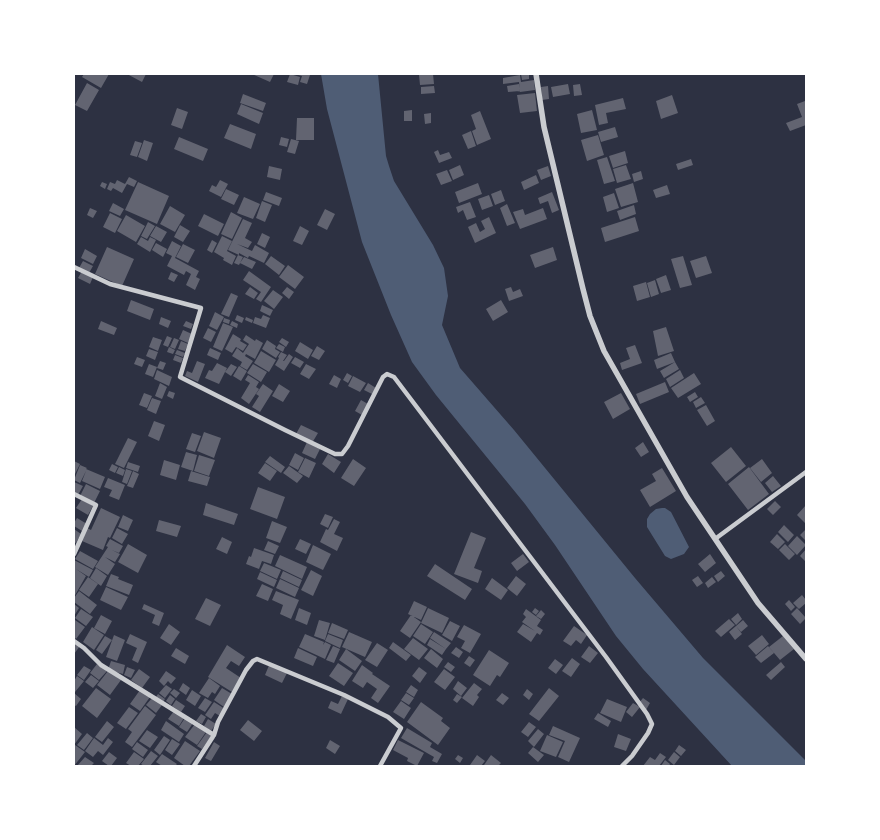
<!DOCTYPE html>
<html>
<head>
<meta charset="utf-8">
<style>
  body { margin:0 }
  #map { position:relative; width:880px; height:840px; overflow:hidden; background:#2d3142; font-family:Barlow,sans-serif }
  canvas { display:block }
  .frame { position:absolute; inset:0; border:75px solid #fff; pointer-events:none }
</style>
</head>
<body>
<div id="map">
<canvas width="880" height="840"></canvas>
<div class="frame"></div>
</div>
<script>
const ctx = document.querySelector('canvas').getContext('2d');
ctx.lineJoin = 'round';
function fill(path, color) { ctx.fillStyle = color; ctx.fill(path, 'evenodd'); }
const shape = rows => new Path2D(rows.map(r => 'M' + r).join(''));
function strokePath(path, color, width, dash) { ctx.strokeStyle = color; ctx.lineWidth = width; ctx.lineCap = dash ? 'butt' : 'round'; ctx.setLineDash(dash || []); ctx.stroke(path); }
fill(shape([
  [321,74,378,74,386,156,389,166,394,181,433,245,444,268,448,296,442,325,460,368,514,430,635,578,703,658,806,761,806,766,732,766,643,669,616,636,555,545,525,504,436,395,412,362,391,315,362,242,327,109],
  [662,508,665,508,671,512,689,547,684,554,671,559,665,556,647,527,647,519,650,514,656,509]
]), '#4f5d75');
fill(shape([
  [84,74,109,74,101,88,82,77],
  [127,74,146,74,142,82],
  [252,74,274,74,270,82],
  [290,74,300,77,298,85,287,82],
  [295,74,306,74,310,75,307,84,300,82,302,76],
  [433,74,434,84,420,85,419,75],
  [521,74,529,74,529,79,522,80],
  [520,75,521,82,534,80,535,90,520,92,519,82,503,84,503,78],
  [87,83,99,90,87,111,75,105],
  [519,84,520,91,508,92,507,86],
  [568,84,570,94,553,97,551,87],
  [580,84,582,95,574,96,573,85],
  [434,86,435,93,421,94,421,87],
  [548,86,549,99,542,100,541,87],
  [535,93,537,111,520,113,517,95],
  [243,94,266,103,263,111,240,103],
  [672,95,678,113,661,119,656,101],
  [623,98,626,109,606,113,608,123,599,125,595,105],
  [805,101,806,106,806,125,790,131,786,123,802,117,797,104],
  [241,104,263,113,259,124,237,114],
  [177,108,188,112,182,129,171,125],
  [412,110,412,121,404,121,404,111],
  [592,110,597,130,581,133,577,114],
  [480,111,491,139,477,145,472,131,476,129,471,115],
  [431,113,431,123,425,124,424,114],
  [297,118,314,118,314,140,296,140],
  [230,124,256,134,251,149,224,138],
  [615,127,618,137,601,142,598,132],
  [471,131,476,146,468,149,462,135],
  [598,135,604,155,587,161,581,140],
  [179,137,208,149,203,161,174,149],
  [281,137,289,139,287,147,279,145],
  [291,139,299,141,295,154,287,152],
  [144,140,153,143,147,161,138,157],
  [135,141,142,143,137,157,130,155],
  [438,150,440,155,449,152,452,158,439,163,434,152],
  [625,151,628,163,613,168,609,156],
  [607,157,615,181,604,184,597,160],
  [691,159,693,165,678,170,676,164],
  [460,165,464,175,453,180,449,170],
  [626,165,631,179,617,183,613,169],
  [269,166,282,169,280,180,267,177],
  [548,166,551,176,541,180,537,170],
  [447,170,452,181,441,185,436,174],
  [641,171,643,179,634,182,632,174],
  [536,175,539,183,524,190,521,182],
  [129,177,137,181,134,187,127,184,122,193,113,188,111,191,107,189,110,182,115,184,117,180,125,184],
  [220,180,228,184,221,197,209,191,212,185,216,187],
  [102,182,107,184,105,189,100,186],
  [138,182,169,196,157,224,125,210],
  [478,183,482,194,459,203,455,192],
  [633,183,638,202,621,207,615,189],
  [667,185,670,194,656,198,653,190],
  [226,189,239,195,234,205,221,199],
  [501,190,505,201,495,205,491,194],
  [266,192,282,198,279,206,263,200],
  [552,192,559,210,552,213,548,201,540,204,538,198],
  [614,193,619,208,607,212,603,197],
  [489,195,493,206,482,210,478,199],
  [244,197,260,204,253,219,237,213],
  [262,201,272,205,265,222,256,218],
  [470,202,476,217,467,220,463,210,458,213,456,207],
  [113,203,124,209,120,216,109,211],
  [507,204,515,223,507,226,500,208],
  [634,205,636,214,620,220,617,211],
  [170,206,185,215,175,232,160,224],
  [90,208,97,211,93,218,87,215],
  [543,208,547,219,520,229,513,212,523,209,525,215],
  [325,209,335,214,327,230,317,225],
  [231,212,242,218,232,239,221,234],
  [110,213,122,219,115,233,103,227],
  [204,214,224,224,218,236,198,226],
  [126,215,145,226,136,242,117,231],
  [489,217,496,233,475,243,468,227,476,223,480,232,485,229,481,221],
  [635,217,639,231,605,242,601,228],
  [243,219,252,223,245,238,252,242,248,248,237,244,252,251,255,245,269,253,264,263,249,256,248,258,239,253,239,255,228,250],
  [148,222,155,226,147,239,141,236],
  [180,225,190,231,183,242,174,237],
  [156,226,167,232,161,242,150,236],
  [300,226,309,231,302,245,293,241],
  [262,233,270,237,265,248,257,244],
  [222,236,232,241,227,251,236,256,232,265,223,260,224,258,214,252],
  [141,237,148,241,150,237,156,240,150,252,137,244],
  [212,240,217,243,212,253,207,250],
  [172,241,181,246,175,258,199,271,196,277,200,279,195,290,186,285,191,274,186,271,184,275,167,266,172,256,166,253],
  [156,243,167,249,163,257,152,250],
  [183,244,195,250,188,263,176,257],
  [107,247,134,259,122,286,95,274],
  [553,247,557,260,535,268,530,255],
  [85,249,97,256,93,264,81,258],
  [238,255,243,257,239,265,234,263],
  [271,256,285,266,279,275,265,264],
  [683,256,692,285,680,288,671,259],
  [706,256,712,273,696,278,690,261],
  [244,257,256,262,252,269,240,263],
  [83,261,93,266,89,273,79,268],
  [288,265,304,277,295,289,279,277],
  [82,271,93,277,90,284,78,278],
  [249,271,271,287,261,302,256,299,261,292,243,280],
  [171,272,178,275,174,282,168,279],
  [666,275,671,290,661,293,656,279],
  [655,280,659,294,651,297,647,283],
  [646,282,650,297,637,301,633,286],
  [250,287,258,293,254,299,245,294],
  [287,287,294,292,289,299,282,293],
  [511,287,513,292,520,289,523,296,509,301,505,289],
  [273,290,283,297,274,309,264,301],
  [231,293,238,296,229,317,221,314],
  [131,300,154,309,150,320,127,311],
  [501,300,508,312,493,321,486,309],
  [262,305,273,310,270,316,260,311],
  [215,312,224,317,217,330,209,326],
  [237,315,244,318,242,323,235,320],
  [263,315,270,318,266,328,253,323,255,317,261,319],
  [161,317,171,321,168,328,159,324],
  [246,317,253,320,252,323,245,320],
  [224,318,230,320,229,324,223,322],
  [101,321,117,328,114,335,98,329],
  [186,321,193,324,191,329,183,326],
  [232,321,238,324,237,328,230,325],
  [223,323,233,327,222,351,213,347],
  [666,327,674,351,658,356,653,331],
  [208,328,216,332,211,342,203,338],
  [183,330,192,334,188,343,179,339],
  [233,334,241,339,240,341,247,345,243,351,236,347,232,353,225,349],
  [246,335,255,341,256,339,263,343,255,359,246,354,245,356,253,361,247,370,240,366,242,362,232,356,237,348,243,353,249,344,243,340],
  [167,336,172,338,168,347,163,345],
  [153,337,162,340,158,351,149,347],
  [174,338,179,340,175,349,170,347],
  [282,338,289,342,286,347,279,342],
  [267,340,276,346,275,349,280,352,276,358,262,349],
  [181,341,188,344,185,351,178,349],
  [300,342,313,350,308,359,295,351],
  [279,344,285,347,283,352,276,348],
  [635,345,642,363,622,370,620,363,630,359,626,348],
  [317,346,325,351,319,360,311,356],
  [169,347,175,350,173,354,167,352],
  [210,348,221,353,218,360,207,355],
  [149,349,158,352,155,360,146,356],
  [177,350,185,353,183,357,175,354],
  [261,351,276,360,269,372,254,363],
  [281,352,287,355,283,361,284,361,289,354,293,357,284,371,275,365,279,358,278,357],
  [671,353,675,362,657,369,654,360],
  [175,355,183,358,181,363,173,360],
  [137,357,145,360,142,367,134,364],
  [295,357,304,362,300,368,291,363],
  [160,361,166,363,163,370,157,368],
  [197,361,205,364,198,382,185,376,187,371,192,373],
  [675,362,679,369,664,378,660,371],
  [217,363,227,368,219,384,205,378,209,370,212,371],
  [149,364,157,367,153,377,145,374],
  [231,364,237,367,231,376,225,372],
  [253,364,267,372,261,382,247,373],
  [306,364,316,369,309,379,300,374],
  [239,366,247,371,241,381,233,376],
  [157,370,172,377,169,386,154,379],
  [680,370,684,378,670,387,666,379],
  [347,373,352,376,348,383,343,380],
  [694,373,701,384,678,398,671,388],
  [248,375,259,382,256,387,259,389,249,404,241,398,250,383,245,380],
  [334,375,341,379,337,388,329,384],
  [353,376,366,383,360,392,348,386],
  [665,382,669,392,640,404,636,394],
  [160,383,167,387,162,399,155,396],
  [368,383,376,388,372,394,364,390],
  [263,384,273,391,260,412,252,407,259,396,256,394],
  [279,384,290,391,283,402,272,396],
  [169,391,175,393,173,399,167,396],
  [695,392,698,397,690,402,687,397],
  [144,393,152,396,147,408,139,405],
  [621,393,630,409,613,419,604,402],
  [701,397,705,403,696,408,693,402],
  [152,398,161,401,156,414,147,410],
  [361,400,368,404,362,415,355,411],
  [706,405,715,421,707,426,697,410],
  [154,421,165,425,159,441,148,436],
  [301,425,318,433,312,443,296,434],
  [204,432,221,438,214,458,197,451],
  [192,433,201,436,195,452,186,449],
  [128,438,137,442,129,458,120,454],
  [307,442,320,449,315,459,302,453],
  [643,442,649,452,641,457,635,448],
  [731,447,746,466,726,482,711,463],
  [186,452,197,455,193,471,181,467],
  [295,453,304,458,298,470,289,465],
  [120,454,129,458,124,468,115,464],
  [328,454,341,462,334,473,322,464],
  [199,455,215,460,209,476,194,471],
  [270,456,285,467,281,473,265,462],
  [305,458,316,463,309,478,298,472],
  [353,459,366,468,354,486,341,478],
  [762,459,772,473,761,482,750,468],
  [164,460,180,465,176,480,160,475],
  [74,461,80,464,74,476],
  [128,462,140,466,138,472,126,468],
  [265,463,277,471,270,481,258,473],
  [112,464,118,467,115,473,109,470],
  [80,465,87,468,86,469,105,477,100,489,82,481,86,471,80,483,74,480],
  [289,466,303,476,297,483,283,473],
  [119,467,125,470,123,476,116,473],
  [749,467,769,494,748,510,728,484],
  [662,468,676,491,650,507,640,490,656,481,652,474],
  [126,469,132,471,127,484,122,482],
  [133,471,139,474,133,488,127,486],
  [191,471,210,477,207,486,188,481],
  [773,476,781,486,772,492,765,483],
  [108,478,125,485,119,500,109,496,112,490,104,487],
  [74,482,83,486,78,495,74,493],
  [86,484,100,491,94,503,80,496],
  [258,487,285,497,277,519,250,509],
  [82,499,93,506,88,515,76,508],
  [775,501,781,507,773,515,767,509],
  [206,503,238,514,234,525,203,515],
  [806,505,806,524,797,515],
  [101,508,120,517,110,538,108,537,103,550,82,541,87,528,91,530],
  [325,514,333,517,328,528,320,524],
  [123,515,133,520,128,531,118,527],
  [77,518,87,524,82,531,74,526,74,523],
  [334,519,340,522,334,534,343,538,337,551,320,542,326,529,328,530],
  [159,520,181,526,177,537,156,531],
  [272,521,287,527,280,543,266,538],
  [784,525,794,535,788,542,778,532],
  [117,528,128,534,122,544,112,538],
  [74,529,81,534,76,543,74,542],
  [806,529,806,541,800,535],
  [471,532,486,538,474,568,482,571,478,583,454,574],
  [777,534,785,542,778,549,770,542],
  [797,536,806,545,797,555,788,546],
  [222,537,232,542,227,554,216,549],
  [110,539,123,546,119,553,112,550,120,554,115,562,105,557,115,564,108,575,95,567,108,547,106,546],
  [300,539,311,544,306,554,295,549],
  [268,541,279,546,275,554,264,550],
  [128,544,147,555,138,573,118,562],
  [785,544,795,554,789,560,779,550],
  [313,545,331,554,323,570,306,562],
  [254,548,274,555,271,564,262,561,259,569,246,564,249,556,251,557],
  [806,549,806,562,800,556],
  [80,551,98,561,93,569,75,559],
  [523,554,529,562,517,571,511,563],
  [710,554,716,563,705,572,698,564],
  [280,555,307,567,302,579,275,566],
  [74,560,93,570,89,577,76,569,86,576,74,597],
  [264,563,281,570,277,579,260,571],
  [435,564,472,589,465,600,427,576],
  [96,568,107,576,101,586,90,578],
  [311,570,322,576,313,596,301,590],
  [283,571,302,580,299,587,280,578],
  [721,571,725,576,718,582,714,576],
  [260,572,277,580,274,587,257,579],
  [111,574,119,577,118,579,133,585,129,595,106,586],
  [516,576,526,584,517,596,507,588],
  [698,576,703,583,697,587,692,580],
  [88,577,98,584,89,597,79,590],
  [712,577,716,582,708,588,705,583],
  [492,578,508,590,501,600,485,589],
  [280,579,299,588,295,597,276,588],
  [262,584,273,589,268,601,256,596],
  [106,587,128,597,121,610,100,600],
  [79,591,97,605,90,614,74,602,74,598],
  [276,591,299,600,291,619,280,614,283,605,272,600],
  [802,595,806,600,806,603,799,609,793,603],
  [206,598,221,605,210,626,195,619],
  [789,600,795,607,791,611,785,604],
  [414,601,427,607,421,620,408,614],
  [74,604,79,608,74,616],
  [144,604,164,613,159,626,152,623,155,615,142,609],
  [299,608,311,613,307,625,295,620],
  [428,608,449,618,442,633,421,623],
  [535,608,539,611,536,615,532,612],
  [797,608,806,618,800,624,791,614],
  [81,609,93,617,86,626,75,618],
  [526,609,541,620,537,626,543,630,540,635,537,633,531,642,517,632,523,624,535,631,522,622,526,617,523,614],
  [541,610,545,614,541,619,536,616],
  [738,613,742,619,736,625,731,619],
  [101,615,112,621,105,634,94,628],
  [411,615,421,622,410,638,400,631],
  [729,619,735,625,721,637,715,631],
  [75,620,85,627,76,639,74,637,74,621],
  [319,620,330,623,325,640,314,636],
  [743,620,748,626,741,632,736,626],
  [450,621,460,626,452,641,442,635],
  [332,623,348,630,344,639,328,633],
  [169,624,180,632,171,645,160,638],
  [421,624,433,632,425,644,413,636],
  [464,625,481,634,470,653,461,648,465,641,457,637],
  [574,626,587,635,581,644,576,640,571,646,563,641],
  [736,626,742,634,735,640,729,632],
  [92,627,104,635,94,650,83,642],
  [349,632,372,642,365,657,342,647],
  [434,632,451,643,446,649,430,638],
  [130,634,147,642,138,663,132,660,137,648,126,643],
  [305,634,324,642,323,645,325,642,331,645,325,659,299,647],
  [328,634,343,640,340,648,325,641],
  [114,635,125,640,117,661,106,657],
  [762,635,769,644,756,655,748,646],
  [105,636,112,640,102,654,96,650],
  [783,636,794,649,780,660,769,647],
  [413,638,428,649,419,660,404,649],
  [430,639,446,649,442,655,427,645],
  [74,642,80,646,74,654],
  [393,642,411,655,406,661,389,648],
  [377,643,388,650,377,667,365,660],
  [227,645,245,657,239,666,231,661,226,668,241,678,232,692,208,677],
  [333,646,340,649,334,663,326,660],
  [589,646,598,653,590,663,581,657],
  [768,646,774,653,761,663,755,657],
  [456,647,463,652,459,658,451,653],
  [176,648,189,656,185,664,171,656],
  [298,648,317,657,313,666,294,658],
  [346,649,362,661,355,671,339,660],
  [431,649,443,659,437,668,424,658],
  [489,650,509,663,500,677,497,675,490,686,473,675],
  [469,656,475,660,470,667,464,663],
  [572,658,580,664,571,677,562,671],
  [555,659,563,665,556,674,548,668],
  [111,661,125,665,123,674,108,670],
  [448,662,455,667,451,672,444,667],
  [781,662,785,667,771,680,766,675],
  [270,663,288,671,282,683,265,675],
  [338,663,353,673,344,686,329,676],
  [97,664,107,671,99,680,90,673],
  [362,665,373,673,372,674,390,686,378,703,371,698,377,689,367,682,363,688,352,681],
  [84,666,91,670,84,680,77,675],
  [127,667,135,670,131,678,124,675],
  [419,667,427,673,420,683,412,676],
  [139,669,150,677,142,688,131,680],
  [444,669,455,677,445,690,434,682],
  [108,671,121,680,110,695,97,685],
  [166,671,176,678,171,684,168,681,164,686,159,681],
  [91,675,99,681,93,688,85,682],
  [77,676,84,681,75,692,74,692,74,681],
  [209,678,220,686,215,694,212,692,208,698,199,693],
  [458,681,467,688,461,696,453,689],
  [183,683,190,688,186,695,179,690],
  [474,683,482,689,477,695,479,697,473,706,462,698],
  [166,685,172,689,165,698,159,693],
  [411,685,418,690,414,697,406,692],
  [96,688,111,699,97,718,82,706],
  [222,688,232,694,224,707,214,700],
  [549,688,559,696,539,721,529,714],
  [174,689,180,693,176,698,170,693],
  [527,689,533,694,529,700,523,695],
  [140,690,150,697,140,711,130,704],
  [192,690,201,696,195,706,186,700],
  [74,693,81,699,76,706,74,705],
  [406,693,414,698,409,705,401,700],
  [502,693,509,698,503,705,496,700],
  [158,694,165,699,163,702,156,697],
  [457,694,462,697,457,703,453,700],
  [170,695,175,699,171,705,166,701],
  [342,696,348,699,341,714,328,708,331,701,338,704],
  [152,698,162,705,156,713,146,705],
  [205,698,212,702,205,712,198,708],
  [643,698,650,703,646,710,638,704],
  [607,699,627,707,621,722,600,713],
  [176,700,185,706,181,712,172,706],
  [401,701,411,708,404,719,393,712],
  [214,702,225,709,220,716,215,713,211,719,205,715],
  [421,702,443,718,441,721,450,728,438,745,407,722],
  [633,703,640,707,632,717,626,712],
  [145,706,156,715,132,747,125,742,132,732,128,729],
  [129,707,138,713,126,729,117,723],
  [174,711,184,718,179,726,168,719],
  [598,713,611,721,608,727,594,719],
  [201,714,206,717,202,724,196,721],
  [185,718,193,723,187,732,179,727],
  [208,719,216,724,211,731,204,726],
  [248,720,262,731,254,741,240,730],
  [107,721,114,727,102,742,95,737],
  [166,721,184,734,179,742,161,730],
  [529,722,536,727,528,737,521,732],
  [195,724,206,732,197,745,185,737],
  [553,726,580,738,569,762,558,757,565,741,549,735],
  [74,727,82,734,74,745],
  [407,728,432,743,430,747,442,754,437,763,432,761,434,757,401,738],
  [538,729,544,734,534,747,528,741],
  [147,730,158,737,150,748,139,741],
  [207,732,212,735,202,749,197,746],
  [87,733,93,738,84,750,77,745],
  [618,734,631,739,626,751,614,747],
  [547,735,563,742,556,757,540,751],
  [164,736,170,740,160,755,154,750],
  [94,738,103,745,108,738,113,742,103,755,98,751,93,757,85,751],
  [172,739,180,744,172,755,165,750],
  [330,740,340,746,335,754,326,748],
  [398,740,424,753,417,766,407,761,408,758,393,750],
  [185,741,200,751,189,766,185,766,174,758],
  [137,742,148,750,143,757,132,749],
  [214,742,220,746,211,761,205,758],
  [75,745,85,752,74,766,74,748],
  [679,745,686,750,681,756,675,751],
  [533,747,544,755,538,762,528,753],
  [151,751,158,756,150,766,144,766,141,764],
  [109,752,117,758,111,766,109,766,102,761],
  [134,752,144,759,138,766,131,766,126,763],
  [674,752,680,757,674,765,668,760],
  [660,753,666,757,659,766,643,766,650,757,655,760],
  [162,754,177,764,175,766,162,766,156,762],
  [458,755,463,758,460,763,455,759],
  [477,755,485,761,481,766,471,766,470,765],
  [491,755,501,763,498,766,486,766,484,765],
  [85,757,94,763,91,766,77,766],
  [665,760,670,764,669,766,661,766]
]), '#626471');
strokePath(shape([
  [74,267,110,284,201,308,180,377,285,430,335,454,342,454,348,446,383,377,387,374,394,377,606,657,647,714,652,724,648,733,632,756,622,766],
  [74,494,96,505,74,554],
  [715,539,806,472],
  [74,641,84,648,101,665,214,735,194,766],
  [214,735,218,722,246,670,253,661,257,659,344,695,388,717,401,728,380,766]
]), '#caccd0', 4.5);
strokePath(shape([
  [536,74,544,127,583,289,590,316,604,351,687,497,758,603,806,659]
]), '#caccd0', 5.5);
</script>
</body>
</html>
